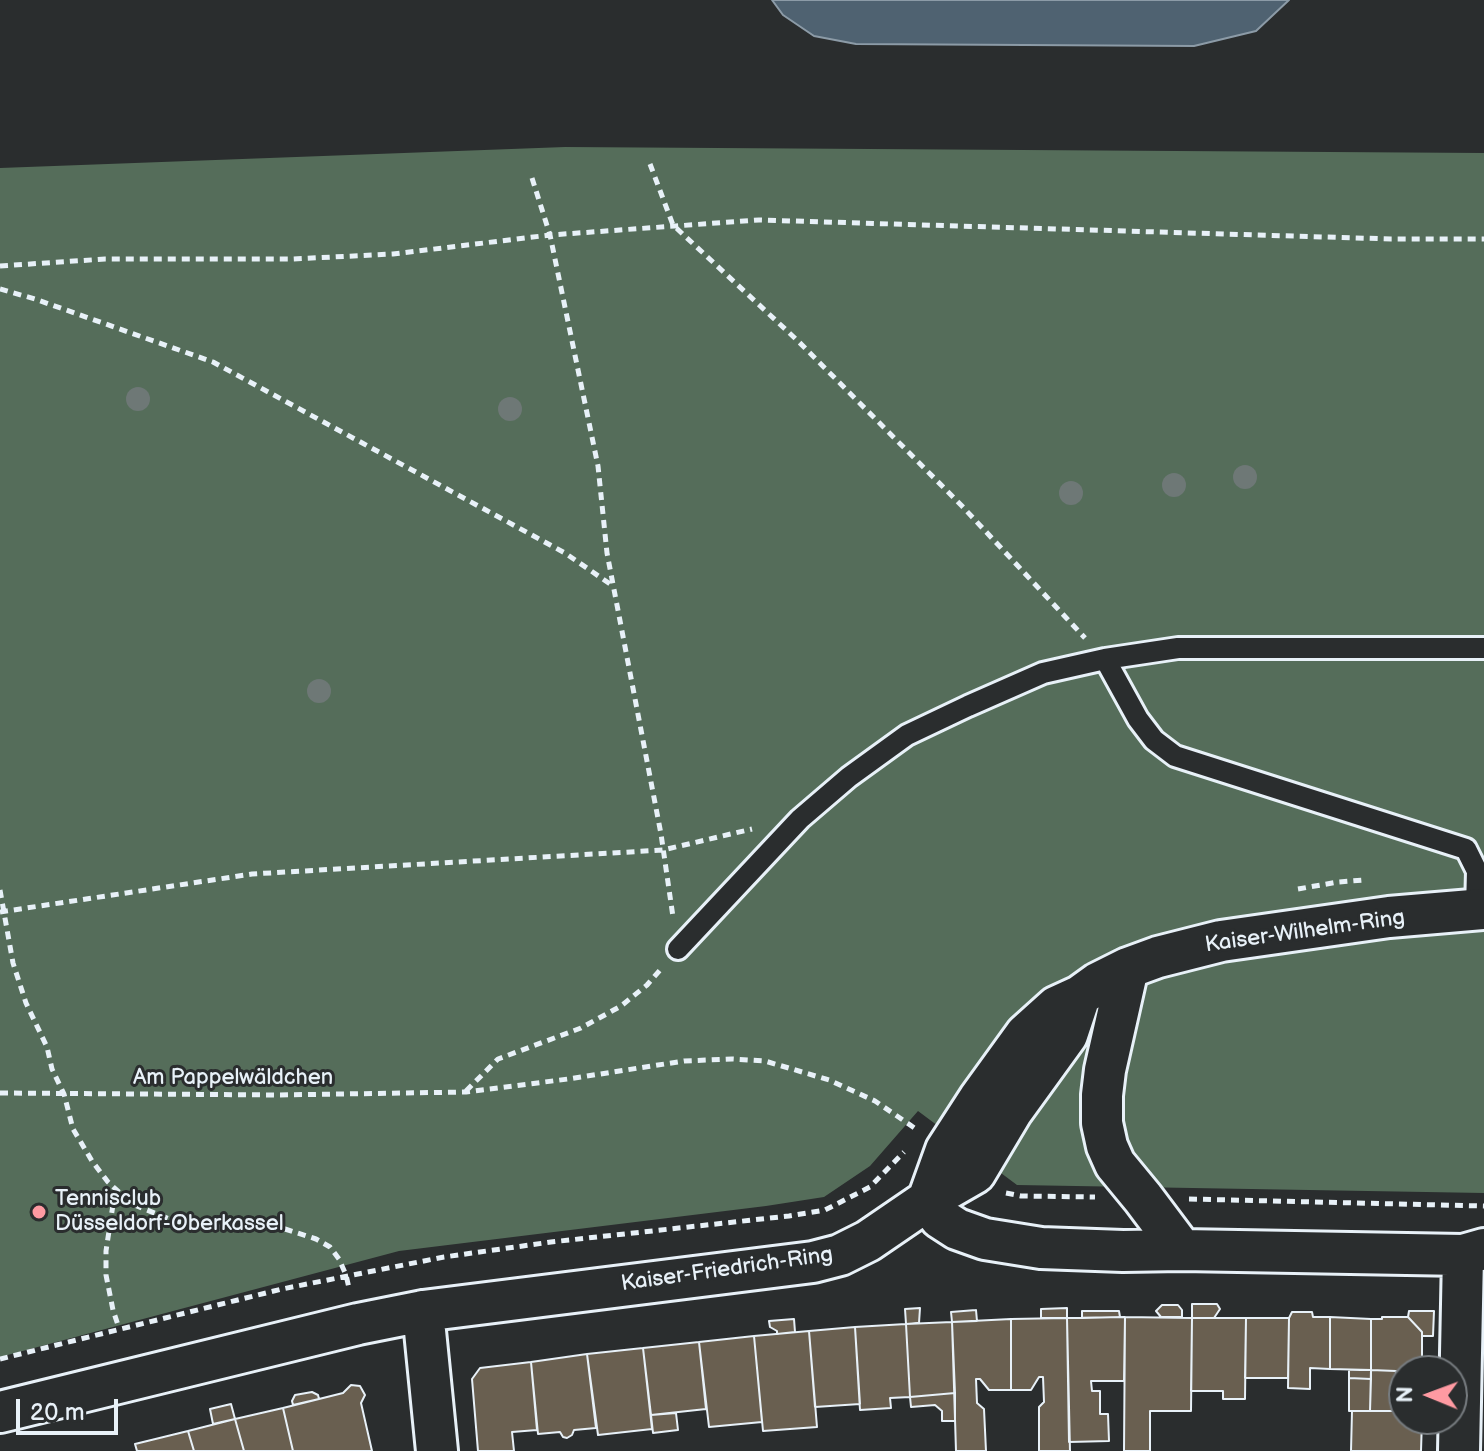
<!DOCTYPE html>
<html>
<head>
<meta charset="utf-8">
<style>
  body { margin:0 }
  #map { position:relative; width:1484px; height:1451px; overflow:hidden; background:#2a2d2e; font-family:"Balsamiq Sans",sans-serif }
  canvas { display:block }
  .north { position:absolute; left:1388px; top:1355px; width:80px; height:80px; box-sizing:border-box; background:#2a2d2e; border:2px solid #767b7f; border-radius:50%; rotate:271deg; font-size:22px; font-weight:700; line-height:32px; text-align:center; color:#e8f1f8 }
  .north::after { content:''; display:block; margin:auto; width:28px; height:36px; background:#ff9aa2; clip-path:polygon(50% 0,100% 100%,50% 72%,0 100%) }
  .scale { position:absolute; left:16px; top:1399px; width:102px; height:36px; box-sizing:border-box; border:4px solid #e8f1f8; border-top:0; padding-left:10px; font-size:24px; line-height:28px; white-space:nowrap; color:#e8f1f8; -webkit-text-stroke:6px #2a2d2e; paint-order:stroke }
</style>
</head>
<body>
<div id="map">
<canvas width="1484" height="1451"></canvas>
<div class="north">N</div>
<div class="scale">20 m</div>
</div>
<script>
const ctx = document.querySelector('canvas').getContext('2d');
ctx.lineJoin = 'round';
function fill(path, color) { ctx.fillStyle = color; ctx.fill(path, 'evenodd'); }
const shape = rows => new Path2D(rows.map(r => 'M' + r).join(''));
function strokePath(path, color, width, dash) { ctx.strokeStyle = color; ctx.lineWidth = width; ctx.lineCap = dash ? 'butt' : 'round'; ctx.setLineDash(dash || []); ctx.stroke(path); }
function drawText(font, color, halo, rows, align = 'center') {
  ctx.font = font + ' "Balsamiq Sans",sans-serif'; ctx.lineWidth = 6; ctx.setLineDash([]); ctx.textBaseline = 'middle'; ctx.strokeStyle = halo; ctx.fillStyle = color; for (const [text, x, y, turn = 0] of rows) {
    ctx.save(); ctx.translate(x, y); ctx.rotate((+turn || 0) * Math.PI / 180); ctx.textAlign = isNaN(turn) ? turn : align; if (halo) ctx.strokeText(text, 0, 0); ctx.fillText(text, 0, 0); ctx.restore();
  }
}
fill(shape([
  [565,147,1484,153,1484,1193,1017,1185,918,1111,870,1166,824,1197,766,1206,399,1251,0,1357,0,168]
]), '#556d5a');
const water = shape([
  [772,0,1289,0,1256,31,1194,46,856,44,814,36,783,15,772,0]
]);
fill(water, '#4f6271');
strokePath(water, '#8c9ba7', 2);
const building = shape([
  [1192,1304,1217,1304,1220,1309,1214,1318,1192,1318,1192,1304],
  [1162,1305,1178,1305,1182,1310,1182,1317,1161,1317,1156,1311,1162,1305],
  [920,1308,919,1323,906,1324,905,1309,920,1308],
  [1067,1308,1067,1318,1041,1318,1041,1309,1067,1308],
  [976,1310,977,1321,952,1322,951,1312,976,1310],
  [1082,1311,1119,1311,1120,1317,1082,1318,1082,1311],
  [1409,1311,1434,1311,1433,1336,1422,1336,1422,1332,1408,1317,1409,1311],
  [1292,1312,1312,1312,1313,1317,1330,1317,1330,1369,1310,1368,1310,1389,1288,1388,1289,1318,1292,1312],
  [1125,1317,1192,1318,1191,1411,1150,1411,1150,1451,1124,1451,1125,1317],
  [1125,1317,1124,1381,1091,1381,1092,1391,1100,1391,1100,1414,1108,1414,1109,1441,1069,1442,1067,1318,1125,1317],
  [1330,1317,1371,1319,1371,1370,1330,1369,1330,1317],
  [1382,1317,1408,1317,1422,1332,1422,1371,1404,1371,1404,1411,1396,1411,1396,1371,1371,1370,1371,1319,1382,1319,1382,1317],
  [1067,1318,1070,1451,1039,1451,1039,1407,1044,1402,1043,1377,1039,1377,1031,1390,1011,1390,1011,1319,1067,1318],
  [1192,1318,1246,1318,1245,1399,1223,1399,1223,1391,1191,1391,1192,1318],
  [1246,1318,1289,1318,1288,1378,1245,1378,1246,1318],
  [794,1319,795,1332,777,1334,777,1331,770,1327,769,1321,794,1319],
  [1011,1319,1011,1390,989,1390,980,1379,976,1379,977,1403,984,1409,986,1451,956,1451,952,1322,1011,1319],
  [952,1322,955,1393,910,1397,906,1324,952,1322],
  [906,1324,910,1397,890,1398,891,1408,860,1410,855,1327,906,1324],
  [855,1327,860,1404,815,1407,809,1331,855,1327],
  [809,1331,817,1427,763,1431,754,1336,809,1331],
  [754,1336,762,1422,709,1427,699,1342,754,1336],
  [699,1342,706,1409,651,1415,643,1348,699,1342],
  [643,1348,652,1429,598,1435,587,1354,643,1348],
  [587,1354,596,1428,574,1430,572,1435,567,1438,563,1437,560,1432,538,1434,531,1362,587,1354],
  [531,1362,537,1430,512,1432,514,1451,478,1451,472,1379,480,1368,531,1362],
  [1349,1370,1371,1370,1371,1379,1349,1378,1349,1370],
  [1371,1370,1396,1371,1396,1411,1370,1411,1371,1370],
  [1349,1378,1371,1379,1370,1411,1349,1411,1349,1378],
  [351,1385,360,1386,365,1395,361,1403,372,1451,293,1451,283,1408,343,1393,351,1385],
  [312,1392,318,1395,319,1399,293,1405,292,1401,295,1395,312,1392],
  [955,1393,955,1421,942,1421,942,1411,935,1405,911,1407,910,1397,955,1393],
  [231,1404,235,1419,213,1424,210,1409,231,1404],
  [283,1408,293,1451,244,1451,235,1419,283,1408],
  [1352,1411,1404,1411,1404,1419,1422,1419,1421,1451,1351,1451,1352,1411],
  [676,1413,678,1430,653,1433,651,1415,676,1413],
  [235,1419,244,1451,194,1451,188,1431,235,1419],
  [188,1431,194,1451,137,1451,135,1444,188,1431]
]);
fill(building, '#695f50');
strokePath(building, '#e8f1f8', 2);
const lane = shape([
  [1105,659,1138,719,1154,740,1175,756,1466,849,1477,871,1476,910],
  [678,949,800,819,849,777,907,735,968,706,1043,673,1105,659,1178,648,1484,648]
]);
const street = shape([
  [1128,968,1105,1070,1102,1095,1102,1123,1107,1146,1115,1164,1143,1198,1182,1250],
  [928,1200,946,1150,979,1099,1026,1034,1056,1007,1080,996,1098,983,1128,968,1158,957,1221,941,1389,917,1484,909],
  [928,1200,940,1218,957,1229,985,1239,1041,1248,1123,1251,1182,1250,1463,1255,1484,1249],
  [423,1311,437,1451],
  [0,1412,358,1324,423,1311,813,1262,840,1255,868,1241,928,1200,975,1173,1012,1111,1067,1035,1080,996],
  [1459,1451,1463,1255]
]);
strokePath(lane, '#e8f1f8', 26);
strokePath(street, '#e8f1f8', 46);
strokePath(shape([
  [650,164,673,225,798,341,962,506,1085,638],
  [532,178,550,235,598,466,607,553,661,834,673,917],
  [0,266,105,259,293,259,393,254,550,235,759,220,1391,239,1484,239],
  [0,289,35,299,213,362,565,553,613,586],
  [1298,889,1338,882,1363,880],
  [0,890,13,963,26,1003,47,1047,52,1069,64,1094,73,1129,92,1161,108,1182,132,1204,174,1221,213,1227,285,1229,316,1239,330,1247,339,1259,346,1275,349,1288],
  [0,912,252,874,663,850,752,829],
  [466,1091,498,1059,581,1028,621,1006,647,985,661,969],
  [0,1093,278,1095,466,1092,568,1079,684,1061,732,1059,765,1061,829,1080,875,1101,916,1129],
  [115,1191,106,1251,106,1275,113,1310,119,1328],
  [1006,1193,1021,1196,1095,1197],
  [1189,1199,1484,1206],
  [0,1359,282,1289,444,1257,551,1242,789,1216,825,1210,870,1187,904,1152]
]), '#e8f1f8', 5, [8, 6]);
strokePath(lane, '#2a2d2e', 20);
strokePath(street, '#2a2d2e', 40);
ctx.fillStyle = '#6e7876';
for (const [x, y] of [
  [138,399],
  [510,409],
  [1245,477],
  [1174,485],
  [1071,493],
  [319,691]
]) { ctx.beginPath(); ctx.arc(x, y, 12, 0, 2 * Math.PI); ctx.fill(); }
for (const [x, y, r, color] of [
  [39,1212,8,"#ff9aa2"]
]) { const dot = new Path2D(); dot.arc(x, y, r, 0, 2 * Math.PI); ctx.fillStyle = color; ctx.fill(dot); strokePath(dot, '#2a2d2e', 3); }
drawText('22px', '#e8f1f8', '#2a2d2e', [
  ["Kaiser-Wilhelm-Ring",1305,932,-8],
  ["Am Pappelwäldchen",233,1078],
  ["Kaiser-Friedrich-Ring",727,1270,-8]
]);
drawText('22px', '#e8f1f8', '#2a2d2e', [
  ["Tennisclub",55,1199],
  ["Düsseldorf-Oberkassel",55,1224]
], 'left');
</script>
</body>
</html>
